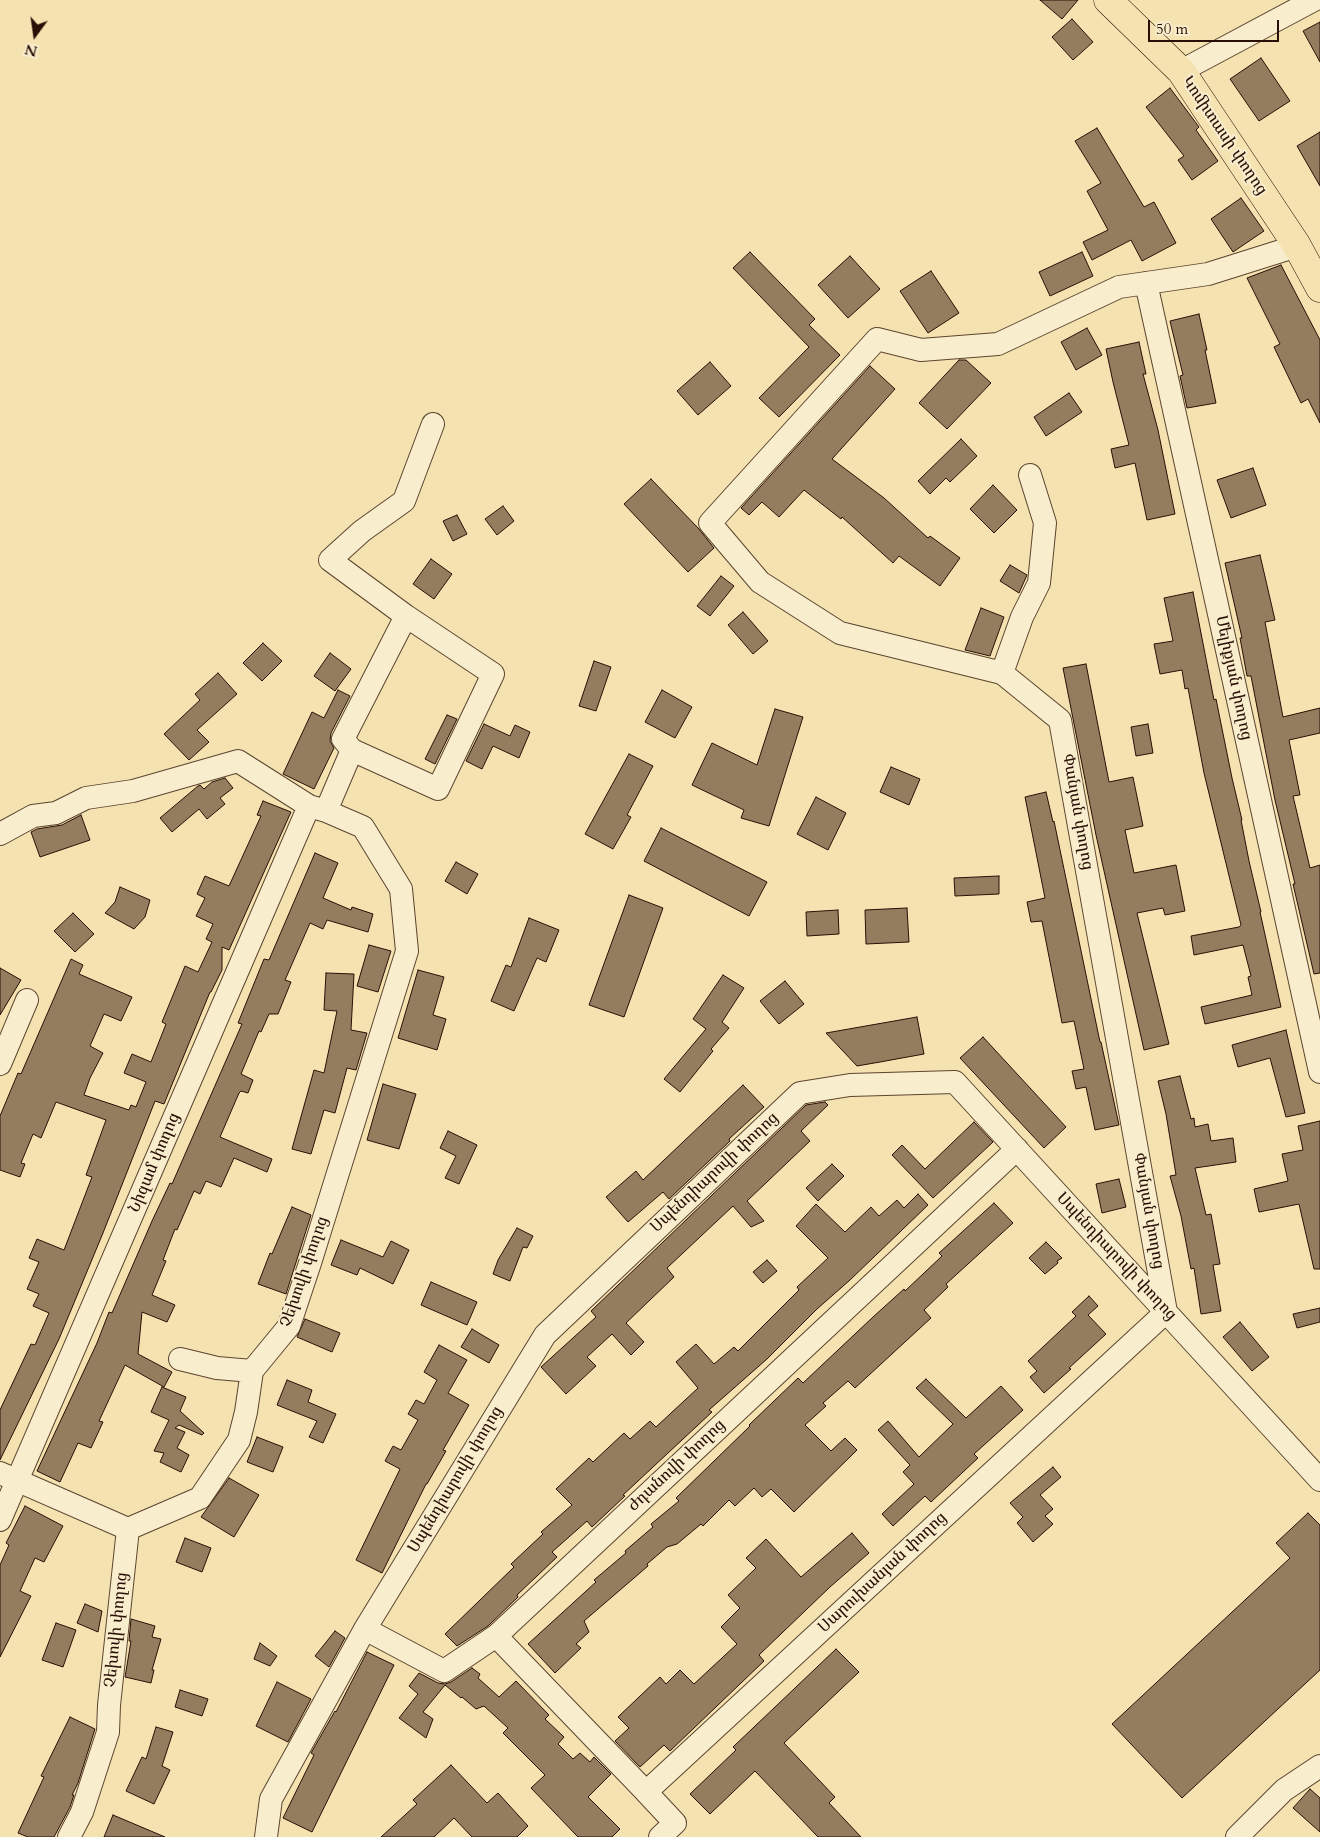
<!DOCTYPE html>
<html>
<head>
<meta charset="utf-8">
<style>
  body { margin:0 }
  #map { position:relative; width:1320px; height:1837px; overflow:hidden; background:#f4e3b0; font-family:Cardo,serif }
  canvas { display:block }
  .north { position:absolute; left:10px; top:10px; width:50px; height:50px; -webkit-text-stroke:4px #f8edcc; paint-order:stroke; rotate:194deg; font-size:14px; font-weight:700; line-height:20px; text-align:center; color:#290f06 }
  .north::after { content:''; display:block; margin:auto; width:18px; height:22px; background:#290f06; clip-path:polygon(50% 0,100% 100%,50% 72%,0 100%) }
  .scale { position:absolute; left:1148px; top:20px; width:131px; height:22px; box-sizing:border-box; border:2px solid #290f06; border-top:0; padding-left:6px; font-size:15px; line-height:18px; white-space:nowrap; color:#290f06; -webkit-text-stroke:4px #f8edcc; paint-order:stroke }
</style>
</head>
<body>
<div id="map">
<canvas width="1320" height="1837"></canvas>
<div class="north">N</div>
<div class="scale">50 m</div>
</div>
<script>
const ctx = document.querySelector('canvas').getContext('2d');
ctx.lineJoin = 'round';
function fill(path, color) { ctx.fillStyle = color; ctx.fill(path, 'evenodd'); }
const shape = rows => new Path2D(rows.map(r => 'M' + r).join(''));
function strokePath(path, color, width, dash) { ctx.strokeStyle = color; ctx.lineWidth = width; ctx.lineCap = dash ? 'butt' : 'round'; ctx.setLineDash(dash || []); ctx.stroke(path); }
function drawText(font, color, halo, rows, align = 'center') {
  ctx.font = font + ' Cardo,"Noto Serif Armenian",serif'; ctx.lineWidth = 4; ctx.setLineDash([]); ctx.textBaseline = 'middle'; ctx.strokeStyle = halo; ctx.fillStyle = color; for (const [text, x, y, turn = 0] of rows) {
    ctx.save(); ctx.translate(x, y); ctx.rotate((+turn || 0) * Math.PI / 180); ctx.textAlign = isNaN(turn) ? turn : align; if (halo) ctx.strokeText(text, 0, 0); ctx.fillText(text, 0, 0); ctx.restore();
  }
}
const building = shape([
  [1040,0,1078,0,1062,19,1040,0],
  [1072,19,1093,42,1073,60,1052,37,1072,19],
  [1320,22,1320,62,1303,31,1320,22],
  [1261,58,1290,101,1259,121,1230,79,1261,58],
  [1170,88,1199,127,1196,130,1218,161,1192,180,1178,160,1184,156,1146,107,1170,88],
  [1097,128,1144,207,1154,202,1176,243,1142,261,1131,240,1092,260,1083,242,1108,230,1087,191,1101,183,1075,141,1097,128],
  [1320,132,1320,186,1297,146,1320,132],
  [1241,198,1264,231,1233,252,1211,219,1241,198],
  [750,252,815,319,809,325,840,355,779,417,759,398,809,347,733,268,750,252],
  [1082,252,1093,276,1050,296,1039,272,1082,252],
  [850,256,880,289,848,318,818,285,850,256],
  [1281,265,1320,340,1320,423,1308,399,1301,403,1274,347,1280,344,1247,278,1281,265],
  [931,271,959,313,928,333,900,291,931,271],
  [1199,314,1207,350,1205,350,1216,403,1187,408,1180,376,1183,375,1170,321,1199,314],
  [1087,328,1102,355,1076,370,1061,342,1087,328],
  [1139,342,1146,374,1143,374,1158,430,1175,514,1147,520,1135,463,1115,468,1111,449,1129,445,1113,382,1106,349,1139,342],
  [959,360,966,360,991,383,947,429,919,403,959,360],
  [710,362,731,386,698,415,677,391,710,362],
  [870,366,895,389,832,459,884,498,928,538,930,536,960,558,940,586,899,556,893,563,842,517,841,519,804,490,779,517,762,502,749,515,741,508,870,366],
  [1069,393,1082,412,1046,436,1034,417,1069,393],
  [961,439,977,456,950,482,946,478,930,494,918,481,961,439],
  [1253,468,1266,505,1231,518,1217,480,1253,468],
  [651,479,699,529,714,548,688,572,624,504,651,479],
  [993,485,1017,510,994,533,970,509,993,485],
  [503,506,514,521,497,535,485,519,503,506],
  [457,515,467,534,453,541,443,521,457,515],
  [1260,555,1275,620,1265,622,1283,717,1320,708,1320,733,1289,740,1300,795,1293,796,1310,868,1320,865,1320,973,1314,974,1293,884,1295,884,1275,800,1251,676,1247,676,1240,638,1242,638,1225,563,1260,555],
  [431,559,452,574,434,599,413,584,431,559],
  [1010,565,1027,575,1019,593,1000,581,1010,565],
  [721,576,734,586,710,616,697,606,721,576],
  [1193,592,1214,700,1216,699,1232,778,1242,820,1241,820,1249,861,1261,912,1260,912,1281,1007,1205,1024,1201,1007,1252,995,1248,977,1251,976,1243,945,1194,955,1191,936,1239,927,1241,925,1204,773,1188,688,1185,689,1182,670,1160,674,1154,644,1173,641,1164,598,1193,592],
  [981,608,1004,617,990,656,965,650,981,608],
  [743,612,768,641,753,654,728,625,743,612],
  [263,643,282,661,262,681,243,663,263,643],
  [330,653,351,669,335,691,314,676,330,653],
  [594,661,611,667,596,711,579,706,594,661],
  [1086,664,1109,782,1133,777,1143,826,1125,830,1134,873,1176,865,1185,911,1165,915,1163,908,1137,913,1169,1044,1144,1050,1096,835,1063,668,1086,664],
  [218,673,237,694,197,730,209,742,189,760,164,734,200,700,195,694,218,673],
  [338,690,350,696,331,733,330,741,334,748,314,789,283,774,312,712,324,718,338,690],
  [662,690,692,707,675,738,645,722,662,690],
  [775,709,803,717,769,826,741,818,744,810,692,785,712,743,757,765,775,709],
  [447,715,457,719,435,764,425,759,447,715],
  [484,724,510,736,515,725,530,732,519,758,493,746,482,769,466,761,484,724],
  [1148,724,1153,753,1136,756,1131,727,1148,724],
  [629,754,653,766,627,815,631,817,613,849,585,834,629,754],
  [891,767,920,779,909,805,880,792,891,767],
  [225,778,233,788,220,798,225,804,207,819,199,809,172,832,160,818,198,786,200,785,204,789,212,782,225,778],
  [1046,792,1053,822,1054,821,1100,1042,1101,1042,1119,1125,1095,1130,1086,1087,1076,1089,1072,1071,1084,1069,1074,1021,1062,1023,1042,921,1031,922,1027,902,1045,898,1025,797,1046,792],
  [816,797,846,813,828,850,797,834,816,797],
  [263,801,291,812,229,950,222,947,222,970,211,992,210,992,164,1104,155,1101,103,1233,59,1339,0,1460,0,1410,31,1344,35,1345,49,1313,33,1306,39,1294,27,1289,39,1262,29,1258,37,1239,64,1250,92,1177,86,1175,106,1120,56,1102,41,1138,33,1134,21,1163,25,1164,20,1177,0,1170,0,1116,18,1073,21,1074,71,959,83,965,79,974,132,997,121,1021,104,1014,90,1046,103,1053,90,1078,84,1095,129,1110,131,1105,136,1107,146,1082,124,1073,132,1054,151,1062,166,1024,162,1022,185,966,198,972,212,942,206,939,213,924,196,916,205,898,197,894,205,876,229,886,261,816,257,815,263,801],
  [81,815,90,840,40,857,31,832,37,829,62,825,81,815],
  [661,828,767,882,749,916,644,861,661,828],
  [315,853,338,863,323,898,351,910,352,907,373,914,368,932,327,920,323,929,310,923,285,980,291,982,278,1014,269,1014,261,1032,259,1031,241,1074,253,1080,248,1093,241,1091,239,1093,220,1137,272,1159,267,1172,234,1158,221,1187,206,1181,200,1194,194,1191,177,1230,175,1229,163,1260,166,1261,152,1295,175,1305,167,1322,142,1312,138,1354,172,1372,164,1387,125,1365,99,1421,103,1422,91,1448,78,1443,60,1482,37,1471,97,1343,109,1312,112,1313,152,1221,170,1183,172,1184,242,1024,238,1023,264,959,269,960,315,853],
  [456,862,478,874,467,894,445,881,456,862],
  [999,876,999,894,955,896,954,878,999,876],
  [120,887,150,900,145,917,134,929,105,913,115,902,120,887],
  [629,895,663,908,624,1017,589,1005,629,895],
  [907,908,909,942,866,944,865,910,907,908],
  [838,910,839,934,807,936,806,912,838,910],
  [73,913,94,934,75,952,54,931,73,913],
  [529,918,559,930,546,962,537,958,514,1011,491,1001,506,965,511,967,529,918],
  [369,945,391,951,378,992,357,986,369,945],
  [0,968,21,980,0,1015,0,968],
  [418,970,444,977,433,1015,446,1019,437,1050,398,1038,418,970],
  [326,973,354,974,351,1030,367,1033,356,1070,347,1068,335,1113,324,1110,311,1154,292,1149,314,1070,324,1073,337,1011,324,1010,326,973],
  [723,975,744,988,722,1022,729,1028,711,1049,713,1051,680,1092,664,1079,706,1029,693,1019,723,975],
  [785,981,804,1004,779,1024,760,1001,785,981],
  [917,1017,924,1054,880,1062,857,1066,826,1033,917,1017],
  [1286,1030,1305,1113,1286,1117,1270,1058,1238,1067,1232,1045,1286,1030],
  [983,1037,1066,1127,1044,1148,960,1058,983,1037],
  [1180,1076,1191,1119,1194,1118,1195,1127,1208,1124,1211,1141,1233,1138,1236,1162,1195,1168,1206,1215,1211,1214,1220,1264,1213,1265,1221,1311,1201,1314,1194,1268,1191,1269,1181,1216,1170,1176,1176,1175,1166,1114,1158,1081,1180,1076],
  [383,1084,416,1094,399,1149,367,1140,383,1084],
  [743,1085,764,1107,729,1139,730,1141,669,1199,663,1192,628,1222,606,1197,636,1171,643,1180,743,1085],
  [825,1102,828,1105,801,1131,810,1141,747,1201,764,1221,751,1227,733,1206,667,1268,674,1277,626,1323,644,1342,631,1355,612,1334,587,1357,596,1366,566,1394,541,1367,596,1317,591,1311,806,1105,825,1102],
  [1320,1121,1320,1269,1314,1269,1299,1204,1259,1212,1254,1189,1288,1181,1282,1154,1303,1150,1298,1126,1320,1121],
  [974,1122,993,1142,933,1198,892,1155,902,1145,925,1169,974,1122],
  [448,1131,477,1145,459,1184,445,1178,456,1156,440,1148,448,1131],
  [832,1164,844,1176,818,1201,806,1188,832,1164],
  [1119,1179,1126,1207,1102,1213,1096,1184,1119,1179],
  [918,1194,928,1205,850,1280,817,1309,767,1359,709,1410,712,1412,623,1495,625,1496,592,1527,587,1521,552,1552,557,1557,517,1595,518,1597,488,1626,457,1646,445,1634,514,1567,511,1564,543,1534,541,1532,572,1505,556,1489,589,1458,593,1462,624,1433,630,1439,650,1421,656,1427,698,1388,676,1362,696,1344,714,1364,734,1347,738,1351,799,1290,797,1287,828,1258,796,1226,816,1204,845,1232,871,1207,879,1216,897,1200,904,1208,918,1194],
  [994,1203,1013,1223,946,1284,948,1287,924,1310,931,1318,855,1388,848,1381,823,1403,826,1406,805,1425,831,1451,845,1438,857,1450,794,1512,771,1489,762,1497,754,1488,735,1506,729,1500,703,1526,701,1524,677,1544,667,1547,647,1564,648,1566,584,1621,589,1632,576,1644,581,1648,555,1673,528,1644,596,1582,594,1580,626,1553,625,1551,653,1527,651,1524,679,1501,676,1498,750,1426,749,1425,798,1378,803,1383,873,1317,904,1289,905,1291,942,1256,939,1253,994,1203],
  [292,1207,311,1215,286,1294,258,1284,270,1253,272,1254,292,1207],
  [517,1228,533,1236,527,1248,523,1247,510,1281,493,1274,498,1260,517,1228],
  [341,1240,383,1257,391,1241,409,1250,393,1284,360,1268,357,1275,331,1265,341,1240],
  [1046,1242,1062,1258,1057,1261,1058,1263,1045,1274,1029,1258,1046,1242],
  [767,1260,777,1271,763,1283,753,1272,767,1260],
  [431,1282,477,1302,467,1325,421,1305,431,1282],
  [1089,1296,1098,1306,1088,1315,1106,1334,1069,1368,1071,1369,1044,1393,1030,1377,1037,1371,1028,1361,1076,1316,1072,1312,1089,1296],
  [1320,1308,1320,1322,1297,1328,1293,1314,1320,1308],
  [305,1319,340,1333,332,1352,297,1337,305,1319],
  [1240,1322,1269,1357,1252,1371,1223,1337,1240,1322],
  [472,1329,499,1345,489,1363,461,1347,472,1329],
  [439,1345,467,1360,448,1393,469,1405,443,1450,446,1451,427,1484,426,1484,382,1573,356,1560,400,1469,385,1461,393,1446,401,1450,418,1420,408,1414,416,1400,424,1404,437,1380,424,1372,439,1345],
  [926,1379,966,1418,1001,1386,1023,1410,974,1454,978,1458,931,1502,925,1496,893,1526,882,1514,914,1484,903,1472,910,1465,878,1430,888,1421,919,1457,953,1424,916,1388,926,1379],
  [287,1380,312,1390,308,1402,336,1414,323,1443,309,1437,317,1421,277,1405,287,1380],
  [162,1387,186,1397,180,1411,204,1433,202,1435,179,1425,175,1428,185,1432,177,1448,189,1455,181,1472,160,1462,164,1453,154,1451,169,1420,151,1412,162,1387],
  [257,1437,283,1447,273,1472,247,1462,257,1437],
  [1053,1467,1061,1477,1040,1495,1053,1509,1045,1516,1053,1524,1033,1542,1017,1523,1023,1517,1010,1503,1053,1467],
  [229,1478,259,1495,234,1537,201,1517,229,1478],
  [25,1506,63,1526,44,1562,35,1558,20,1591,31,1596,0,1657,0,1565,9,1545,6,1543,25,1506],
  [1308,1513,1320,1525,1320,1670,1182,1798,1112,1724,1290,1558,1276,1543,1308,1513],
  [852,1533,869,1553,830,1587,759,1655,764,1661,670,1751,664,1745,640,1767,615,1741,629,1728,618,1717,660,1677,666,1684,680,1670,694,1684,737,1644,721,1627,740,1608,728,1595,756,1568,746,1558,766,1539,801,1577,852,1533],
  [185,1538,211,1548,202,1572,176,1562,185,1538],
  [85,1604,102,1611,98,1632,77,1623,85,1604],
  [131,1619,155,1626,152,1637,161,1639,152,1670,154,1670,151,1683,125,1677,131,1641,129,1641,131,1619],
  [56,1623,76,1630,63,1667,42,1660,56,1623],
  [335,1631,345,1638,329,1667,315,1656,335,1631],
  [260,1643,277,1656,270,1666,254,1659,260,1643],
  [836,1649,859,1672,784,1743,835,1797,829,1803,861,1837,818,1837,755,1771,710,1814,690,1794,736,1750,733,1747,836,1649],
  [367,1652,394,1665,312,1832,283,1818,314,1755,311,1753,335,1711,336,1712,367,1652],
  [472,1668,480,1674,478,1678,499,1697,516,1681,549,1715,545,1719,564,1737,558,1744,573,1759,580,1753,590,1762,594,1757,611,1774,588,1797,620,1829,612,1837,578,1837,531,1788,545,1775,503,1733,508,1728,484,1706,476,1709,462,1697,461,1698,445,1685,423,1712,433,1719,426,1738,399,1718,418,1694,409,1686,419,1673,438,1683,445,1684,451,1682,472,1668],
  [277,1682,311,1699,288,1742,256,1726,277,1682],
  [180,1690,208,1699,202,1716,175,1707,180,1690],
  [70,1717,95,1729,78,1783,72,1795,74,1795,70,1807,54,1837,28,1837,18,1833,44,1777,41,1776,70,1717],
  [156,1727,173,1732,162,1766,170,1770,154,1804,126,1791,142,1757,146,1759,156,1727],
  [451,1765,487,1803,498,1793,528,1826,517,1837,472,1837,454,1818,434,1837,381,1837,417,1804,413,1800,451,1765],
  [1310,1789,1320,1798,1320,1832,1293,1808,1310,1789],
  [113,1815,165,1837,104,1837,113,1815]
]);
fill(building, '#937d5e');
strokePath(building, '#290f06', 1);
const minor = shape([
  [1181,71,1314,0],
  [1146,283,1320,1072],
  [406,616,330,560,362,531,404,501,433,424],
  [1002,673,1022,617,1039,583,1045,523,1030,475],
  [326,811,352,750,343,739,406,616,493,674,438,789,352,750],
  [0,834,33,816,56,813,86,798,133,791,238,761,309,806,326,811,363,827,401,889,407,951,310,1263,289,1326,252,1371,246,1412,239,1440,200,1498,128,1529],
  [0,1064,27,1000],
  [180,1359,217,1368,252,1371],
  [0,1473,128,1529],
  [0,1520,309,806],
  [365,1629,444,1671,496,1636],
  [646,1792,496,1636,1017,1149],
  [69,1837,82,1812,108,1732,109,1705,128,1529],
  [266,1837,271,1799,365,1629,545,1335,800,1093,850,1085,955,1082,1320,1480],
  [660,1837,675,1823,646,1792,1166,1312,1060,720,1002,673,840,633,760,582,710,523,877,339,921,350,998,344,1119,287,1208,274,1297,246],
  [1237,1837,1284,1790,1320,1766]
]);
const major = shape([
  [1108,0,1181,71,1296,244,1320,288]
]);
strokePath(minor, '#5c4430', 24);
strokePath(major, '#290f06', 29);
strokePath(minor, '#f8edcc', 22);
strokePath(major, '#f4e3b0', 28);
drawText('16px', '#290f06', '#f8edcc', [
  ["Կոմիտասի փողոց",1224,136,56],
  ["Մելիքյան փողոց",1233,678,78],
  ["Փանյան փողոց",1077,812,80],
  ["Նիզամ փողոց",155,1163,-67],
  ["Սպենդիարովի փողոց",715,1173,-43],
  ["Փանյան փողոց",1148,1211,80],
  ["Սպենդիարովի փողոց",1116,1257,47],
  ["Չեխովի փողոց",305,1272,-71],
  ["Ժդանովի փողոց",677,1466,-43],
  ["Սպենդիարովի փողոց",456,1480,-59],
  ["Սարուխանյան փողոց",883,1573,-43],
  ["Չեխովի փողոց",117,1630,-84]
]);
</script>
</body>
</html>
